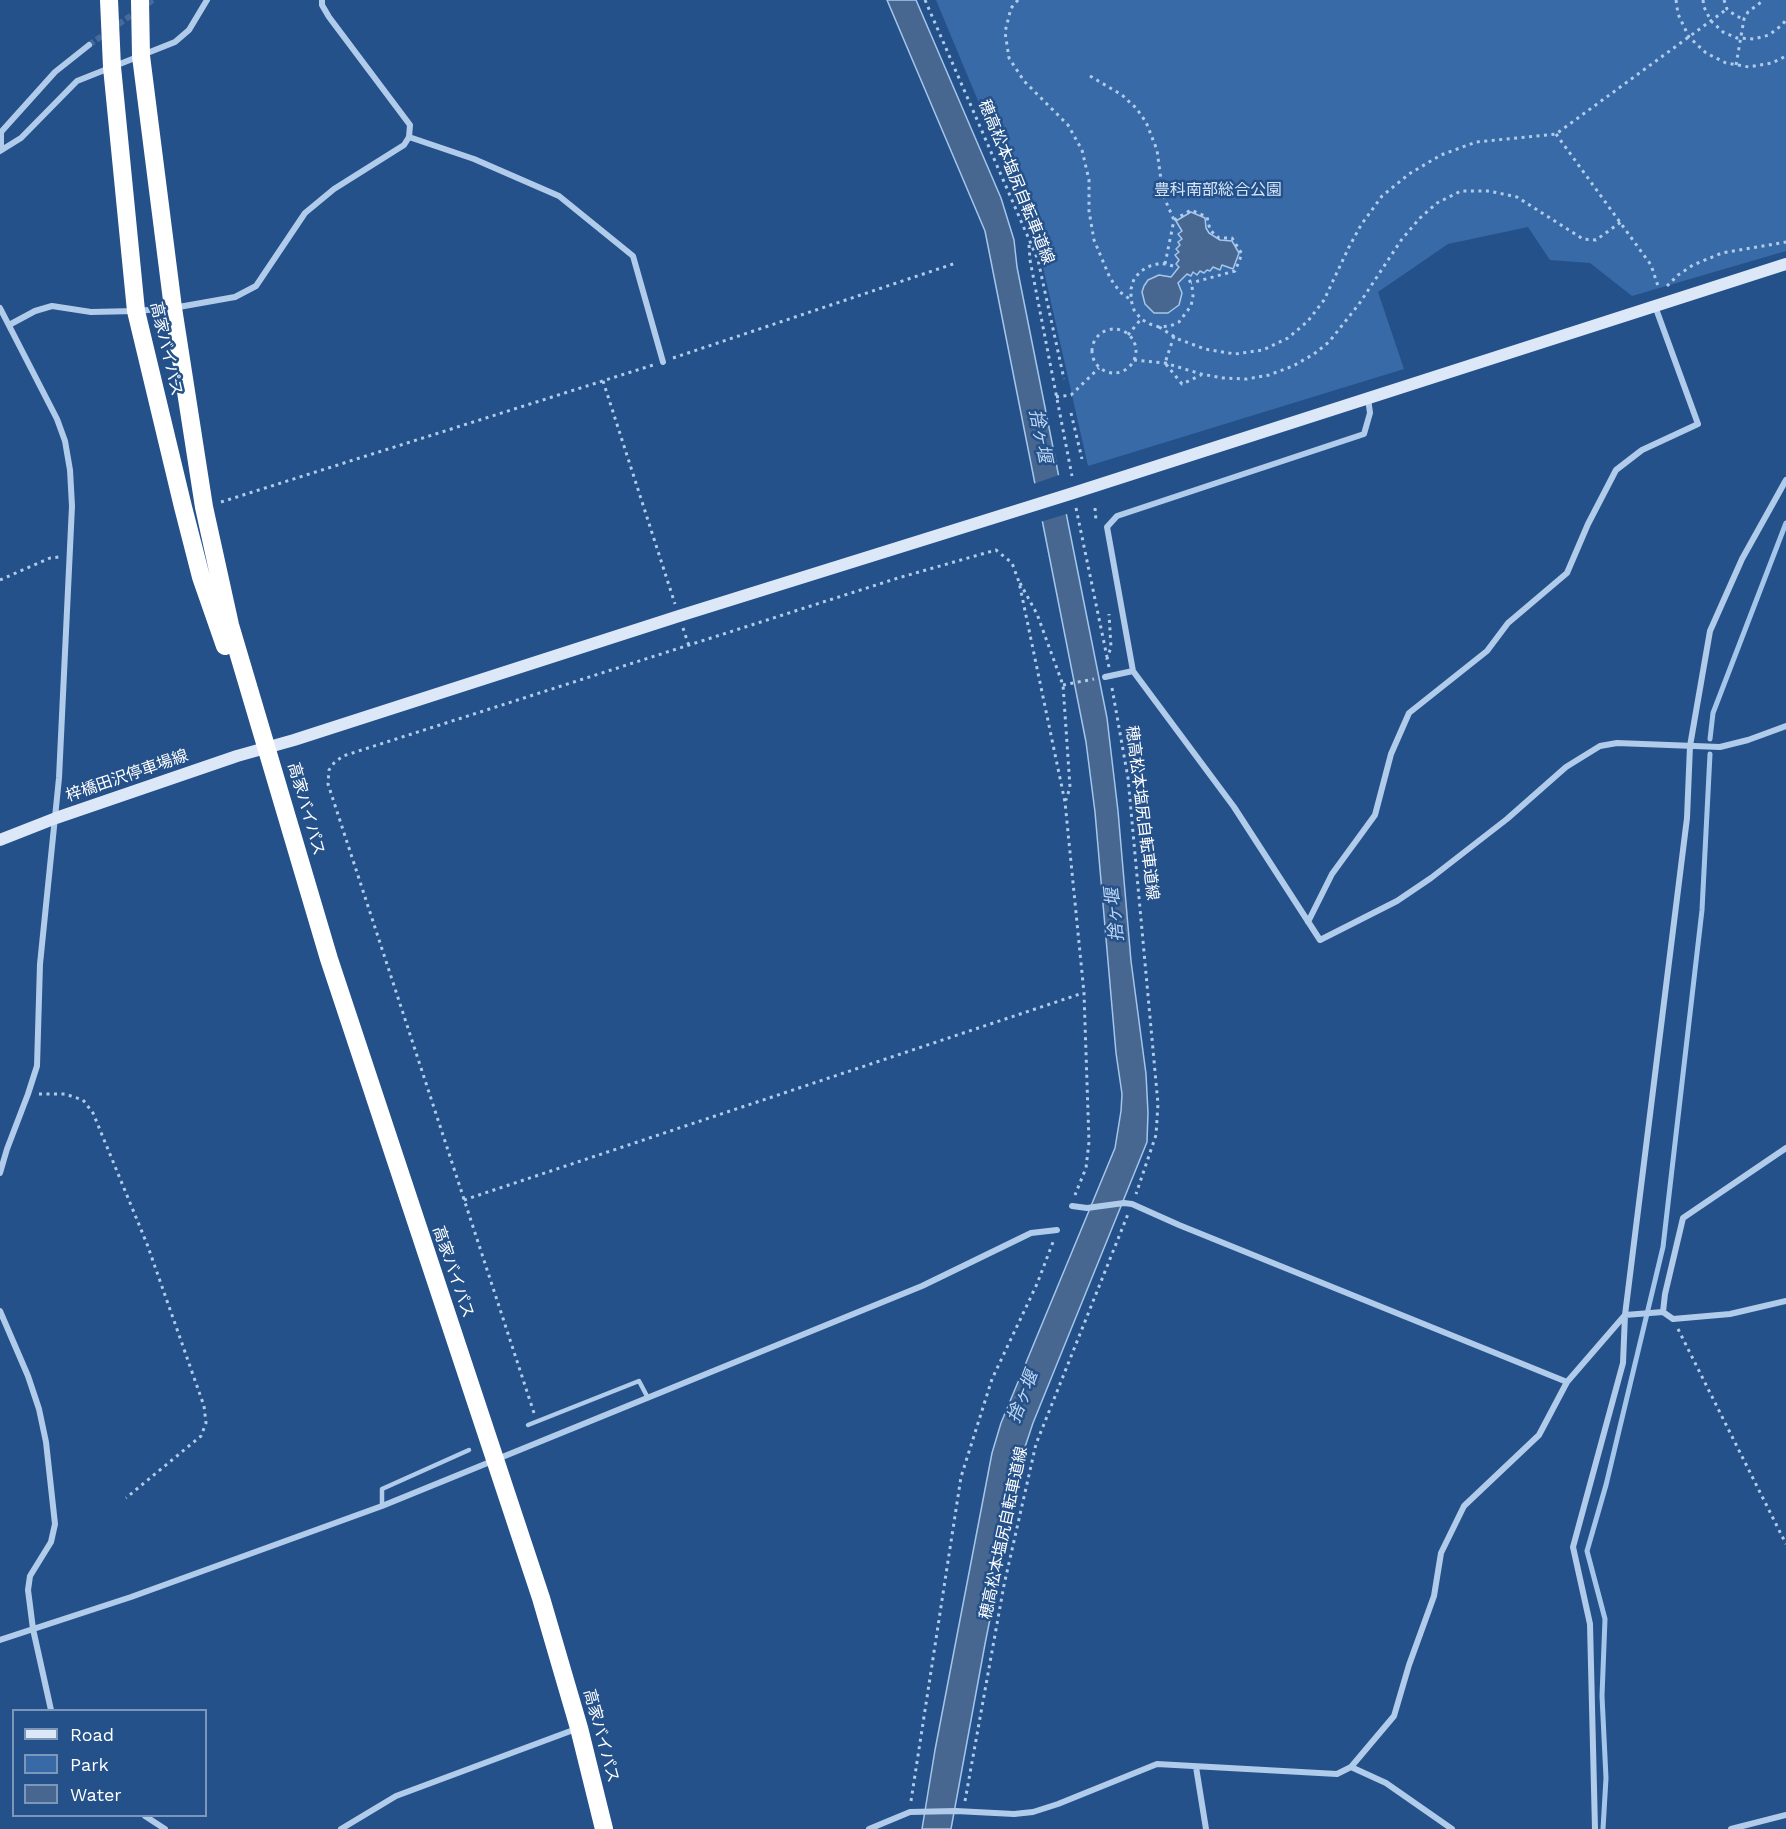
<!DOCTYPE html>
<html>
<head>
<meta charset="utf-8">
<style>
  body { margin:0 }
  #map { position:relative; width:1786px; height:1829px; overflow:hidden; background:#24518a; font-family:"Work Sans",sans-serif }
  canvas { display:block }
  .legend { position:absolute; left:12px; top:1709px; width:195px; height:108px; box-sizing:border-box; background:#24518a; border:2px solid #7c97b9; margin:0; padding:8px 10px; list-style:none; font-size:18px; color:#fff }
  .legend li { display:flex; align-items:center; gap:12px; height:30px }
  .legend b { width:30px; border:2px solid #7c97b9 }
</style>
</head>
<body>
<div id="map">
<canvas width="1786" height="1829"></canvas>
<ul class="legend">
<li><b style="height:8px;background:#dce8f8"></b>Road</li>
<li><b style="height:16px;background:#386aa7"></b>Park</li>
<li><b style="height:16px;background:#476790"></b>Water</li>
</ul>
</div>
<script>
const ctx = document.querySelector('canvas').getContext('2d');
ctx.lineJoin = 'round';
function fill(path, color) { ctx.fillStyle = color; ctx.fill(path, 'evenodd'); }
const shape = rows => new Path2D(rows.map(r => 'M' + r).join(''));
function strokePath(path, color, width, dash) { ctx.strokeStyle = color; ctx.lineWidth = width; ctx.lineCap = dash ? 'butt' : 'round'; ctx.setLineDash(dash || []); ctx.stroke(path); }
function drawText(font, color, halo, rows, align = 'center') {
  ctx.font = font + ' "Work Sans","Noto Sans JP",sans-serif'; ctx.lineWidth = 5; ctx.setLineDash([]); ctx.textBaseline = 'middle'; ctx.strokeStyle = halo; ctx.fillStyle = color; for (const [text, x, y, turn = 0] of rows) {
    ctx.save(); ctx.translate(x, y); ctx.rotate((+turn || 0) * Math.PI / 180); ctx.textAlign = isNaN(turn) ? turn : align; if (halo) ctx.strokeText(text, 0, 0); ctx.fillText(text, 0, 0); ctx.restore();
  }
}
fill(shape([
  [936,0,1786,0,1786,251,1632,296,1590,263,1550,260,1528,227,1448,244,1378,292,1404,369,1088,466,1041,258,1024,211]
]), '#386aa7');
const water = shape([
  [887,0,916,0,1001,198,1014,240,1017,267,1107,718,1118,811,1131,961,1146,1074,1148,1113,1147,1142,1033,1423,1023,1453,985,1644,951,1829,922,1829,935,1750,992,1453,1001,1423,1115,1148,1121,1111,1122,1094,1116,1053,1095,812,1086,742,985,231,887,0],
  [1191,212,1205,218,1206,228,1209,233,1220,240,1232,241,1239,253,1233,269,1222,265,1220,270,1213,267,1210,271,1207,270,1204,273,1200,271,1197,275,1193,272,1191,276,1187,274,1178,283,1182,293,1179,305,1168,313,1154,313,1145,304,1142,292,1144,286,1148,280,1159,275,1171,277,1179,267,1176,264,1179,260,1175,255,1179,252,1176,249,1180,245,1178,242,1182,239,1178,234,1182,231,1176,221,1191,212]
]);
fill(water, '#476790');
strokePath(water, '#a5c6eb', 1.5);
fill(shape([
  [1062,474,1070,513,1040,522,1033,484]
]), '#24518a');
strokePath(shape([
  [1710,739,1713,713,1786,523],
  [1603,1829,1606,1778,1602,1696,1605,1619,1587,1551,1606,1485,1663,1247,1702,910,1710,754]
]), '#a5c6eb', 5);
strokePath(shape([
  [89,45,153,0]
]), '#456b9c', 6, [6, 3]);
strokePath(shape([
  [925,0,1038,260,1064,379],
  [1018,0,1011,8,1005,32,1009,58,1024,81,1068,125,1082,150,1089,180,1089,211,1094,240,1110,278,1120,292,1131,300],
  [1676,0,1678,14,1689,37,1706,53,1726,63,1749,67,1772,63,1786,56],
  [1703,0,1704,7,1711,21,1723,32,1737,38,1754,39,1769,35,1782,25,1786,20],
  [1724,0,1727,9,1736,16,1744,19],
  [1736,65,1744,19,1748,12,1764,0],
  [1090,76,1122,95,1136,108,1146,122,1157,150,1163,195,1174,220],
  [1556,134,1651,265,1659,289],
  [1029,245,1030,260,1072,476],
  [1165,264,1174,220,1191,210,1207,217,1210,230,1219,238,1232,238,1242,254,1235,271,1191,283],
  [1173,266,1161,263,1150,266,1141,271,1134,279,1131,289,1131,300,1134,310,1141,319,1150,324,1159,327,1170,326,1179,322,1191,306,1193,296,1192,286,1188,277],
  [1667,286,1678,275,1693,265,1722,253,1786,242],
  [1159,327,1178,339,1205,349,1235,354,1263,350,1288,338,1308,321,1324,300,1349,247,1361,225,1382,196,1409,174,1441,155,1476,142,1556,134,1727,9],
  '1092 351a22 22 0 1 1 44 0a22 22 0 1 1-44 0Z',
  [1128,335,1141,319],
  [1174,336,1165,363,1182,384,1201,375],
  [673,358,956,263],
  [1134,360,1165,363,1201,374,1223,378,1247,379,1269,375,1293,366,1314,354,1329,342,1359,304,1402,239,1420,218,1437,203,1461,191,1489,191,1517,197,1583,239,1596,240,1621,222],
  [603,381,675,604],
  [1056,397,1071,395,1099,368],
  [1071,413,1082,459],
  [221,502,653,365],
  [1076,508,1107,657],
  [1095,508,1096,521],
  [0,580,50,558,59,557],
  [1020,583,1037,614,1063,685,1070,787,1066,800],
  [683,628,689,646],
  [1109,667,1107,659,1111,647,1109,614],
  [1063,685,1094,679],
  [1112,688,1128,778,1158,1104,1156,1135,1136,1194],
  [39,1094,65,1094,83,1100,93,1113,147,1244,204,1406,206,1423,201,1436,126,1498],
  [464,1200,1083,993],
  [1678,1329,1786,1544],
  [534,1413,328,784,329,770,334,763,343,756,898,578,996,550,1012,563,1019,582,1065,802,1084,993,1089,1142,1086,1168,1075,1195],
  [911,1801,961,1477,992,1379,1037,1284,1053,1242],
  [965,1801,1004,1585,1036,1444,1128,1214]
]), '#b1cbea', 3, [3, 4.5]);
strokePath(shape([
  [528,1425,639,1381,648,1398],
  [382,1506,382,1489,469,1450]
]), '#b1cbea', 4.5);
strokePath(shape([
  [409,137,474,159,559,196,633,256,663,362],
  [1,150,1,132,55,72,89,45],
  [0,151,21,138,77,81,175,42,189,30,207,0],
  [0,308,57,419,65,441,70,470,72,506,59,778,40,964,37,1066,28,1094,7,1149,0,1173],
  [9,325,35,311,52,306,91,312,136,311,173,308,235,297,256,286,305,213,334,189,404,145,409,137,410,125,329,17,322,5,322,0],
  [1368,398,1370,413,1364,434,1117,516,1107,527,1133,671,1234,807,1320,940,1397,901,1431,878,1507,819,1566,767,1600,746,1617,743,1720,747,1748,740,1786,726],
  [1105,677,1133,671],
  [1308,922,1332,874,1375,815,1391,754,1409,713,1487,651,1508,623,1567,573,1588,524,1616,470,1642,450,1698,424,1655,306],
  [1072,1206,1087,1208,1124,1203,1132,1204,1179,1225,1567,1382],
  [0,1311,28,1376,39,1409,46,1442,55,1524,51,1542,30,1576,28,1590,33,1629,51,1710],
  [1663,1312,1673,1319,1730,1314,1786,1301],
  [0,1640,131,1597,382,1506,922,1286,1031,1233,1057,1230],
  [1196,1767,1206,1829],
  [1351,1767,1386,1783,1452,1829],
  [145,1816,165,1829],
  [341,1829,396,1796,576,1729],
  [869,1829,910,1812,956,1811,1014,1814,1033,1812,1058,1804,1157,1764,1337,1774,1351,1767,1394,1716,1409,1665,1434,1596,1441,1553,1464,1506,1539,1435,1567,1382,1625,1315,1663,1312,1665,1294,1683,1218,1786,1148],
  [1595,1829,1590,1624,1573,1547,1623,1363,1625,1315,1687,818,1690,746,1710,631,1742,559,1786,480],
  [1731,1829,1786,1815]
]), '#b1cbea', 6);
strokePath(shape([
  [0,840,56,818,237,756,294,740,679,616,1070,494,1786,264]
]), '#dce8f8', 12);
strokePath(shape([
  [109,0,112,67,136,311,183,507,201,577,225,646],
  [140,0,141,56,173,308,204,507,230,625,329,959,541,1598,579,1728,604,1829]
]), '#fff', 18);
drawText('16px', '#fff', '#24518a', [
  ["穂高松本塩尻自転車道線",1016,182,68],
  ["高家バイパス",166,349,77],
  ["梓橋田沢停車場線",127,776,-19],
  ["高家バイパス",306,809,74],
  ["穂高松本塩尻自転車道線",1142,813,83],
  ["高家バイパス",453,1272,71],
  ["穂高松本塩尻自転車道線",1004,1533,-78],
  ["高家バイパス",601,1736,75]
]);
drawText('16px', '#d6e5f8', '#24518a', [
  ["豊科南部総合公園",1218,190]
]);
drawText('italic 18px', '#bdd5f1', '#24518a', [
  ["捨ヶ堰",1040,436,79],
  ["捨ヶ堰",1115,915,-96],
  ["捨ヶ堰",1023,1397,-69]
]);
</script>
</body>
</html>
